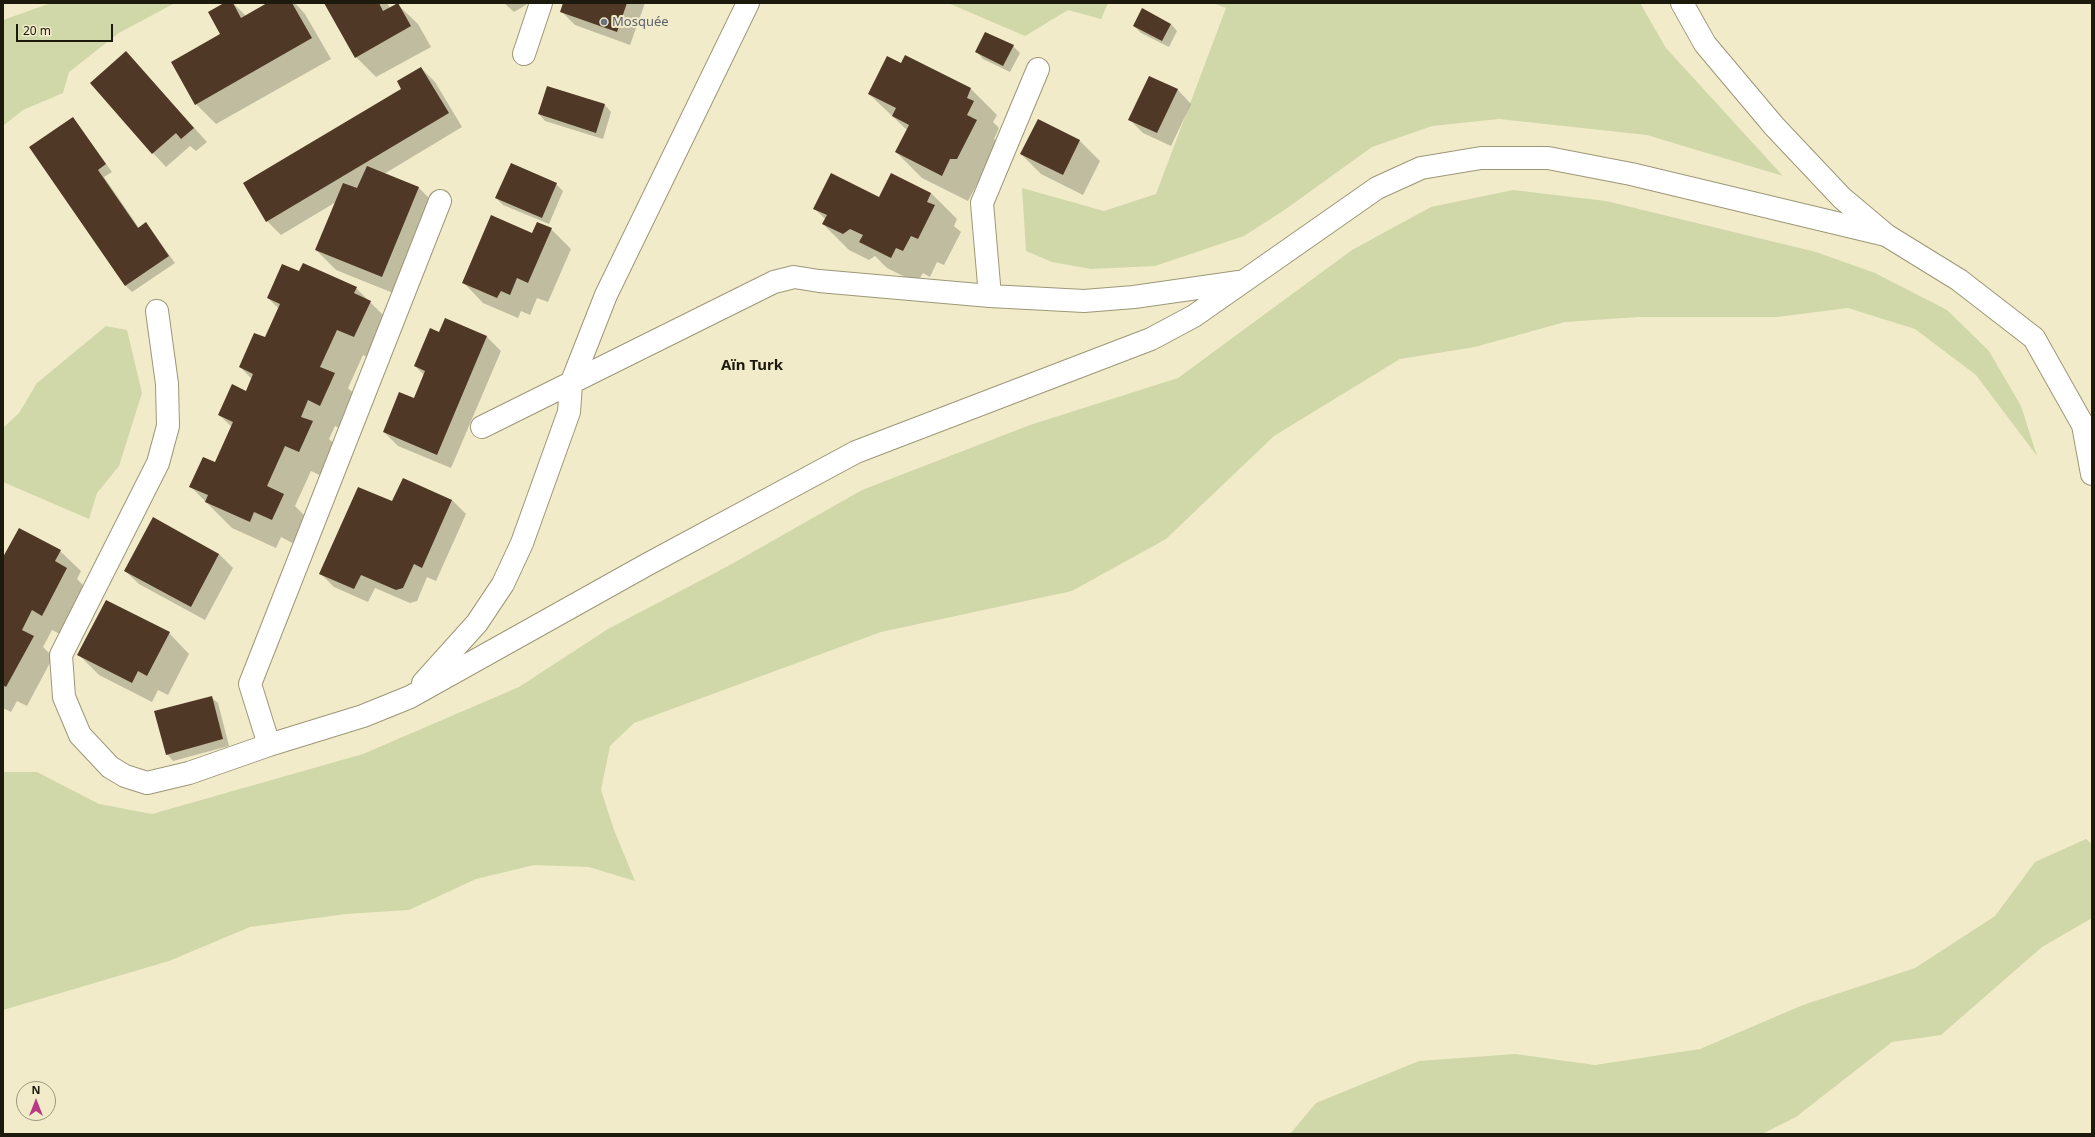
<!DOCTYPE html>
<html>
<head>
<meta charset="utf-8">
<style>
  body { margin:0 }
  #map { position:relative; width:2095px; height:1137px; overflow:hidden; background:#f1ebc9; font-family:"Noto Sans",sans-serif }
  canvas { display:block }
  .frame { position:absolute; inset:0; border:4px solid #1c1a0d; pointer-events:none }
  .north { position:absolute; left:16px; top:1081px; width:40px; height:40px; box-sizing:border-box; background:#f1ebc9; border:1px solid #9c977e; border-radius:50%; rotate:0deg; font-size:11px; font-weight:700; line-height:16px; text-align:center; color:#1c1a0d }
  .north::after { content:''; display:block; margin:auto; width:14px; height:18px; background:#b83884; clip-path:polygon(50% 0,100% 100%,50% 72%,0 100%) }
  .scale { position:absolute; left:16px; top:24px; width:97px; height:18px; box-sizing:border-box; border:2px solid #1c1a0d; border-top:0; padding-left:5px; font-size:12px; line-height:14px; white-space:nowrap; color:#1c1a0d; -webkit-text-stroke:3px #f1ebc9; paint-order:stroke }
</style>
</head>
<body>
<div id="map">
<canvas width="2095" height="1137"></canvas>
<div class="frame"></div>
<div class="north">N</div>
<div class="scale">20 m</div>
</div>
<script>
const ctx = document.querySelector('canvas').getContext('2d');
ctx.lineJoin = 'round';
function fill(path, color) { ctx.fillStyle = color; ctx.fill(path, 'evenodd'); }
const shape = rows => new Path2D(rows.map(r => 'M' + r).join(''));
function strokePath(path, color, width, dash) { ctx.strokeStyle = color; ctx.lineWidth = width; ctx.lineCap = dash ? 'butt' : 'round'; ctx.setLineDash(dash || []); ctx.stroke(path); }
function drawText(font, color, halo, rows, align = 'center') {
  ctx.font = font + ' "Noto Sans",sans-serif'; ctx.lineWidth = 4; ctx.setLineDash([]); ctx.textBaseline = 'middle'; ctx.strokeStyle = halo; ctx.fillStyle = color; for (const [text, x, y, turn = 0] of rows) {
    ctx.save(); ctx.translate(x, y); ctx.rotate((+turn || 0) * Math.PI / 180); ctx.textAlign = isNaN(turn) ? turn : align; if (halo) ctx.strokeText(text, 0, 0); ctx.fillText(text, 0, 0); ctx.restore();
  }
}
fill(shape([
  [51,3,175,3,119,33,69,72,63,93,23,110,3,126,3,20],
  [948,3,1108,3,1101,19,1068,10,1025,36],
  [1213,3,1640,3,1666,48,1783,176,1647,135,1499,119,1432,126,1372,147,1283,211,1244,236,1155,266,1091,269,1052,262,1026,251,1022,188,1104,211,1156,194,1226,8],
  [1513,190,1606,201,1816,252,1875,273,1947,310,1989,351,2021,406,2037,456,1976,375,1915,329,1848,308,1777,317,1639,317,1565,322,1475,347,1400,359,1274,436,1166,539,1072,591,881,632,634,723,610,746,601,790,614,830,635,881,589,867,534,865,476,879,409,910,346,914,250,927,169,961,3,1010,3,772,37,772,99,804,152,814,363,754,519,687,608,629,730,565,862,490,1030,425,1178,378,1352,250,1431,207],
  [106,326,127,330,142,393,119,466,97,493,89,519,3,482,3,428,19,413,37,383],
  [2086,839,2092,844,2092,918,2042,947,1941,1035,1892,1042,1796,1117,1762,1134,1290,1134,1316,1103,1419,1061,1515,1054,1595,1065,1700,1049,1803,1005,1915,968,1995,916,2035,862]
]), '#d0d8a9');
fill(shape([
  [226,3,233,3,246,16,269,3,295,3,305,14,331,59,216,124,196,104,222,35],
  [325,3,387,3,390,8,397,4,418,24,431,47,376,77,356,57],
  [504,3,529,3,514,12],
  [564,3,645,3,630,45,575,25,561,11],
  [1171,24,1177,31,1169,47,1141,33,1134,26],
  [1013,46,1020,53,1010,72,983,59,977,52],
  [126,52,207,142,196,151,190,146,166,167,153,153],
  [905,56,971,89,997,115,993,122,999,128,994,139,1002,147,983,185,977,184,968,201,922,178,896,152,907,130,869,94,901,64],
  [421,68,435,82,462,127,384,174,419,188,439,208,403,297,336,270,316,250,336,202,281,235,267,221,402,89],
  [1150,77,1178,90,1191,104,1171,146,1143,133,1129,119],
  [605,105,611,112,603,139,545,121,539,114],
  [73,118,112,172,104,177,139,228,146,223,175,263,132,292,125,285],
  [1039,120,1080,141,1100,161,1083,195,1041,174,1021,154],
  [556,184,563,191,549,224,503,205,496,198],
  [931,193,957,219,954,226,961,232,944,265,937,262,930,277,923,273,917,283,887,268,875,256,869,260,849,250,823,224,826,220,815,209,879,198],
  [551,229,571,249,548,302,537,298,530,315,521,311,518,318,483,303,463,282,532,234],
  [300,273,356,288,396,328,381,363,363,355,348,388,361,400,346,431,335,426,329,439,339,448,326,478,311,471,295,506,310,521,298,546,281,537,276,548,232,528,191,487,216,464,232,427,219,415,247,392,252,379,240,367,266,338,279,309,268,298],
  [445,319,487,337,501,351,451,468,398,446,384,432,414,399,424,375,415,366,439,333],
  [403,479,452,500,466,514,436,581,427,577,417,601,410,603,375,588,368,602,334,587,320,573,392,503],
  [153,519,219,554,233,568,205,620,139,584,125,571],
  [60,551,81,571,77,579,87,589,62,635,52,630,43,647,53,657,27,706,17,701,11,712,3,708,3,560],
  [169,633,189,654,168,695,158,690,152,702,99,675,78,654],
  [211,697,218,703,229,746,173,761,167,754]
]), '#0003');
fill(shape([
  [224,3,233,3,241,18,267,3,292,3,312,38,195,105,171,62,220,34,208,12],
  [324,3,379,3,383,11,398,3,411,26,355,58],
  [563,3,627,3,617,32,560,12],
  [1142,8,1171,24,1162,41,1133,26],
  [985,32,1014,45,1003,66,975,52],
  [126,51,194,128,181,139,176,133,152,154,90,83],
  [905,55,971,88,967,98,974,101,967,115,977,120,957,159,950,159,942,176,895,152,909,125,892,116,896,108,868,94,887,56,901,63],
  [421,67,449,113,266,222,243,183,401,89,397,81],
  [1149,76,1178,89,1157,133,1128,120],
  [547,86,605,104,596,133,538,114],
  [73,117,106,164,98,170,138,228,146,222,169,256,125,286,29,147],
  [1038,119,1080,140,1063,175,1020,154],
  [511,163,557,183,542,218,495,198],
  [367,166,419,187,382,277,315,250,343,183,357,188],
  [831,173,879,197,891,173,931,193,927,202,935,205,918,239,911,236,903,251,896,248,891,258,859,242,863,235,850,229,843,234,822,224,827,215,813,209],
  [491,215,532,233,537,222,552,228,528,283,517,278,510,295,501,291,497,298,462,283],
  [303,263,357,287,354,293,371,301,354,337,337,330,320,367,335,373,320,406,308,400,301,417,313,421,299,452,285,446,267,486,284,494,272,520,254,512,250,522,205,502,208,495,189,487,203,457,215,462,233,422,218,415,232,384,246,391,253,374,239,367,254,333,265,337,280,304,267,298,282,264,299,271],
  [445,318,487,336,437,455,383,432,399,392,414,398,425,371,414,366,430,328,439,332],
  [403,478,452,500,422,568,414,564,403,588,396,590,361,575,354,589,319,574,358,487,392,501],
  [153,517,219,554,191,607,124,571],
  [19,528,61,550,55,561,67,568,42,616,32,610,22,630,34,636,6,687,3,685,3,557],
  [106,600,170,632,147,676,138,671,132,683,77,655],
  [212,696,223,739,166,755,154,711]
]), '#503826');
const minor = shape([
  [524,54,541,3],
  [990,296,982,203,1038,69],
  [157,311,167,384,168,426,158,463,61,655,64,697,80,735,110,767,125,776,147,783,189,773,269,745,363,716,410,697,648,564,856,452,1151,339,1194,316,1377,188,1421,168,1481,158,1548,158,1631,174,1886,235],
  [482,427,774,282,794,277,819,281,990,296,1084,301,1134,297,1239,282],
  [423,683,477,623,503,584,522,543,569,412,571,384,606,295,748,3],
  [269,745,250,684,440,201]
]);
const secondary = shape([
  [1682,3,1705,44,1774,126,1842,198,1886,235,1959,280,2034,338,2083,425,2092,474]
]);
strokePath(minor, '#9d9778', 24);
strokePath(secondary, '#9d9778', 24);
strokePath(minor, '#fff', 22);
strokePath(secondary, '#fff', 22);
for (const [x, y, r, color] of [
  [604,22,4,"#6b7280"]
]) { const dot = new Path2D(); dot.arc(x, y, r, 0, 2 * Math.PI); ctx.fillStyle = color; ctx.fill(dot); strokePath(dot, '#f1ebc9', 1.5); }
drawText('13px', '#5b616d', '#f1ebc9', [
  ["Mosquée",612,22]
], 'left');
drawText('bold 15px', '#1c1a0d', '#f1ebc9', [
  ["Aïn Turk",752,366]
]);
</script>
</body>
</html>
